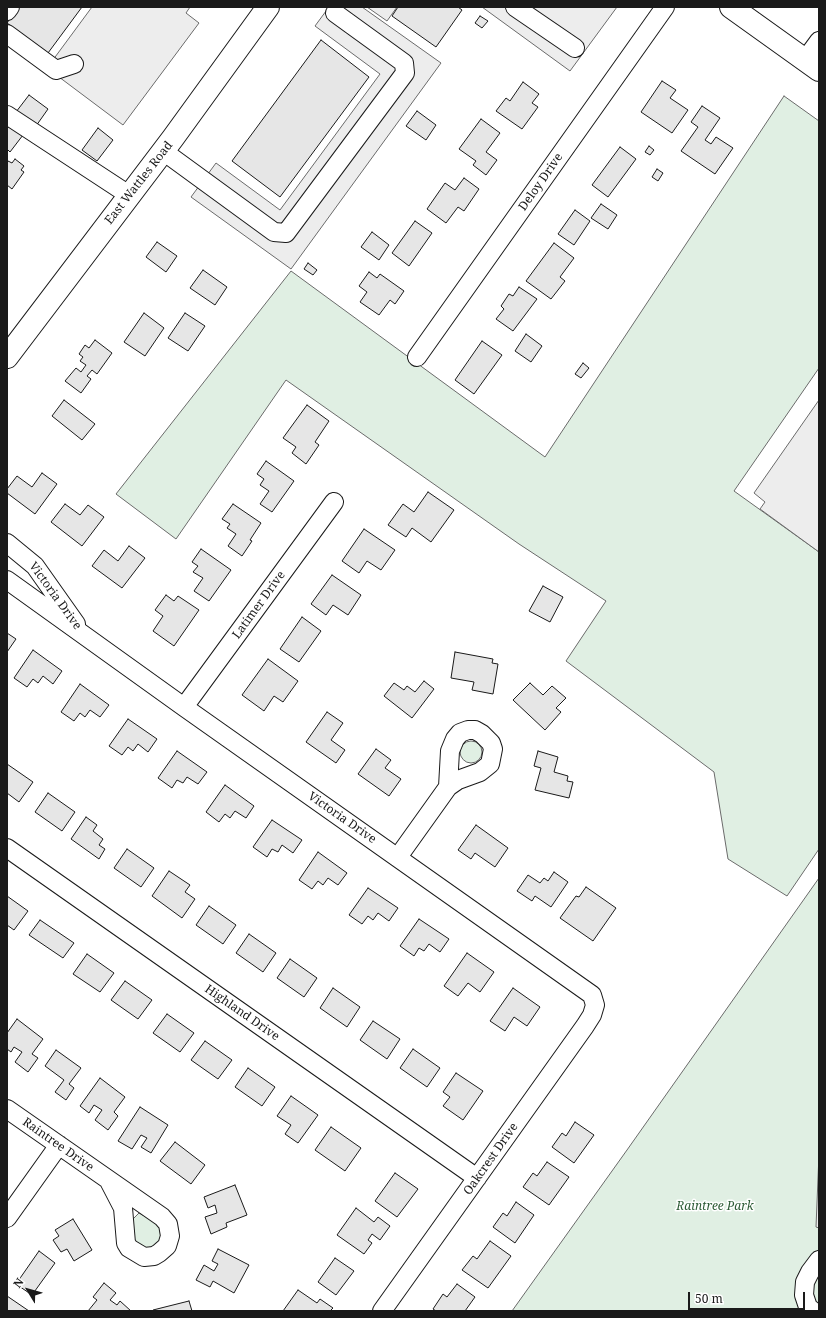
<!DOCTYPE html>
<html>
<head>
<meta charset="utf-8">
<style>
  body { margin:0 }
  #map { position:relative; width:826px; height:1318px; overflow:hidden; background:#fff; font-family:"Noto Serif",serif }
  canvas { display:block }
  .frame { position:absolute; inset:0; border:8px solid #1a1a1a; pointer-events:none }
  .north { position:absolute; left:8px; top:1270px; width:40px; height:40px; -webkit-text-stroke:3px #fff; paint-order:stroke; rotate:307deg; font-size:11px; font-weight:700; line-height:16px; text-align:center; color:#1a1a1a }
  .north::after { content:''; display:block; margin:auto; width:14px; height:18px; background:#1a1a1a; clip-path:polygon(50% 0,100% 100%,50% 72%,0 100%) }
  .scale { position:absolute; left:688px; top:1292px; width:117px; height:18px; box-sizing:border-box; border:2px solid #1a1a1a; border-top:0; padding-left:5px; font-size:12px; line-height:14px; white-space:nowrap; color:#1a1a1a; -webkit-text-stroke:3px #fff; paint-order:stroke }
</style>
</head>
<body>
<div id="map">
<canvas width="826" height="1318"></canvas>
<div class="frame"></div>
<div class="north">N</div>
<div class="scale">50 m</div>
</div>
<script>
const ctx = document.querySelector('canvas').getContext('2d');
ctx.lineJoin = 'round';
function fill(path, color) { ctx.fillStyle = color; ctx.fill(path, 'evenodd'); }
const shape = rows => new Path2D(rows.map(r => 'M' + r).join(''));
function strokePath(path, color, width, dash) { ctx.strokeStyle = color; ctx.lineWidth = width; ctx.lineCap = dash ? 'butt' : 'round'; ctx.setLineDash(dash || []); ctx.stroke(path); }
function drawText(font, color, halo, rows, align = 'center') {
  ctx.font = font + ' "Noto Serif",serif'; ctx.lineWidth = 3; ctx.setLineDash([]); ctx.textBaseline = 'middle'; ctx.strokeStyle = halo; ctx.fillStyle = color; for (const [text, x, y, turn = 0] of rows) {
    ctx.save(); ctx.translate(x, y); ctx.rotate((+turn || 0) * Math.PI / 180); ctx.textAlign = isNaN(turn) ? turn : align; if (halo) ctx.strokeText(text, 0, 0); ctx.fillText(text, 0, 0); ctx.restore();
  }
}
const green = shape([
  [784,96,819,121,819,368,734,491,819,552,819,849,787,896,728,859,714,772,566,661,606,601,519,544,286,380,176,539,116,494,291,271,545,457,784,96],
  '460 752a11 11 0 1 1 22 0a11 11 0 1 1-22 0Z',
  [819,878,819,1311,512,1311,627,1150,819,878],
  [139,1213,155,1222,160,1227,162,1234,159,1242,153,1247,145,1248,135,1241,133,1234,133,1219,139,1213]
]);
fill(green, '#e0efe3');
strokePath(green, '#6a6a6a', 1);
const parking = shape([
  [92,7,190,7,186,13,199,23,123,125,47,68,92,7],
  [329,7,362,7,441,63,291,269,191,197,216,163,280,210,380,74,315,26,329,7],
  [367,7,397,7,387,21,367,7],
  [482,7,617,7,570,71,482,7],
  [819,400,819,552,760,509,765,502,754,493,819,400],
  [819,1154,819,1228,816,1227,819,1154]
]);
fill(parking, '#ededed');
strokePath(parking, '#6a6a6a', 1);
const building = shape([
  [18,7,82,7,48,53,7,23,18,7],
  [398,7,458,7,462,10,436,47,392,16,398,7],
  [480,16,488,21,482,28,475,23,480,16],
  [321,40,369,77,280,197,232,161,321,40],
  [662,81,676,90,670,98,688,110,672,133,641,112,662,81],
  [523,82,539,94,532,103,538,107,522,129,496,111,506,98,510,101,523,82],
  [29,95,48,109,36,126,16,112,29,95],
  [702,106,720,118,705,140,711,144,716,137,733,148,715,174,681,151,698,127,691,122,702,106],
  [417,111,436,125,426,140,406,126,417,111],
  [481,119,500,133,486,152,497,160,486,175,473,165,476,161,459,149,481,119],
  [7,126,23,135,10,152,7,149,7,126],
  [98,128,113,140,97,161,82,150,98,128],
  [649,146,654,150,650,155,645,152,649,146],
  [620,147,636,159,608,197,592,185,620,147],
  [15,159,24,166,21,170,24,172,12,189,7,185,7,163,8,161,12,163,15,159],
  [657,169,663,173,658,181,652,177,657,169],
  [464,178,479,189,464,211,458,207,446,223,427,209,445,183,455,190,464,178],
  [601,204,617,215,608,229,591,218,601,204],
  [575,210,590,221,574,245,558,234,575,210],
  [415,221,432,233,409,266,392,253,415,221],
  [372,232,389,245,379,260,361,247,372,232],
  [157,242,177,256,166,272,146,257,157,242],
  [554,243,574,258,560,277,565,281,551,299,526,281,554,243],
  [308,263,317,270,313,275,304,269,308,263],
  [203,270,227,287,215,305,190,288,203,270],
  [369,272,377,278,380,274,404,291,395,304,390,300,379,315,360,302,367,292,359,286,369,272],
  [519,287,537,299,513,331,496,319,504,309,501,306,509,294,513,296,519,287],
  [144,313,164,328,145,356,124,342,144,313],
  [185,313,205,326,188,351,168,338,185,313],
  [526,334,542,346,531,362,515,351,526,334],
  [95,340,112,353,97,374,92,370,87,376,91,379,81,393,65,381,76,368,81,372,86,365,80,361,83,357,79,354,85,345,89,348,95,340],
  [482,341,502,355,474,394,455,380,482,341],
  [583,363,589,368,581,378,575,374,583,363],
  [64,400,95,424,82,440,52,416,64,400],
  [307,405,329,421,315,442,319,445,306,464,292,453,296,447,283,438,307,405],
  [266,461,294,481,272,512,260,504,269,491,260,485,264,479,257,474,266,461],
  [42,473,57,484,35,514,7,493,7,489,17,476,32,487,42,473],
  [428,492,454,510,431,542,412,528,406,537,388,525,403,504,414,512,428,492],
  [65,504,80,515,88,505,104,517,82,546,51,522,65,504],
  [233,504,261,523,250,540,252,541,242,556,228,546,236,534,227,528,230,524,222,519,233,504],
  [364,529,395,550,381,570,367,561,359,573,342,561,364,529],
  [129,546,145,558,122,588,92,566,104,550,118,561,129,546],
  [201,549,231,570,209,601,194,591,203,578,193,572,198,566,192,562,201,549],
  [332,575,361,595,348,615,333,605,326,615,311,604,332,575],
  [543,586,563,597,550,622,529,611,543,586],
  [166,595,174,601,178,596,199,610,174,646,153,631,163,616,155,610,166,595],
  [302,617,321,631,299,662,280,649,302,617],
  [7,633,16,639,7,652,7,633],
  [33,650,62,671,53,684,43,676,38,683,33,679,27,687,14,678,33,650],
  [455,652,493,659,492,663,498,664,493,694,472,690,474,682,451,678,455,652],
  [268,659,298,681,283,702,274,696,264,711,242,695,268,659],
  [424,681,434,689,412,718,384,696,394,683,404,690,407,686,415,692,424,681],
  [530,683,543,695,552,686,566,698,556,708,561,712,545,730,513,700,530,683],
  [80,684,109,705,100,717,90,710,85,717,80,713,74,721,61,712,80,684],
  [327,712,343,723,331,740,345,750,336,763,306,742,327,712],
  [128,719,157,739,148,752,138,744,133,751,128,747,122,755,109,746,128,719],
  [376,749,391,760,385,768,401,779,389,796,358,774,376,749],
  [177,751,207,772,198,784,187,777,183,783,177,780,172,788,158,778,177,751],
  [538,751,558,757,554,772,568,776,567,781,573,782,569,798,535,790,541,768,534,766,538,751],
  [7,764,33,782,19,802,7,793,7,764],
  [225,785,254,806,246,818,235,811,230,818,225,814,219,822,206,812,225,785],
  [48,793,75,812,62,831,35,812,48,793],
  [86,817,97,825,93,831,103,839,99,845,105,849,99,859,71,839,86,817],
  [272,820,302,840,293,853,282,845,278,852,272,849,267,857,253,847,272,820],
  [476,825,508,848,495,867,475,853,471,859,458,850,476,825],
  [127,849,154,868,141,887,114,868,127,849],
  [318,852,347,873,338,885,328,878,323,885,318,881,312,889,299,880,318,852],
  [169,871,190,885,185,892,195,899,182,918,152,896,169,871],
  [554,872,568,882,551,907,535,896,532,901,517,891,528,875,540,883,544,878,548,881,554,872],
  [586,887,616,908,593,941,560,918,576,896,579,897,586,887],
  [368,888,398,908,389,921,378,913,373,920,368,916,362,924,349,915,368,888],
  [7,896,28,911,14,930,7,925,7,896],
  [209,906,236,925,223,944,196,925,209,906],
  [419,919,449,939,440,952,429,944,424,951,419,948,414,956,400,946,419,919],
  [40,920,74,943,63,958,29,935,40,920],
  [249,934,276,953,263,972,236,953,249,934],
  [467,953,494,972,480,992,468,983,458,996,444,986,467,953],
  [87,954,114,973,100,992,73,974,87,954],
  [290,959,317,978,304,997,277,978,290,959],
  [125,981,152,1000,138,1019,111,1000,125,981],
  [333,988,360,1007,347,1027,320,1008,333,988],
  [513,988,540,1007,527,1026,514,1017,505,1031,490,1021,513,988],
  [167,1014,194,1033,180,1052,153,1033,167,1014],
  [17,1019,43,1039,32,1054,38,1058,28,1072,15,1062,22,1052,14,1047,11,1052,7,1049,7,1033,17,1019],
  [373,1021,400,1039,387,1059,360,1040,373,1021],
  [205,1041,232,1060,218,1079,191,1060,205,1041],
  [413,1049,440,1068,427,1087,400,1068,413,1049],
  [56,1050,81,1068,69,1084,74,1088,66,1100,55,1092,64,1080,45,1066,56,1050],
  [248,1068,275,1087,262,1106,235,1087,248,1068],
  [456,1073,483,1091,463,1120,443,1106,450,1097,443,1092,456,1073],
  [100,1078,125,1097,114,1112,118,1116,108,1130,95,1120,102,1110,94,1105,89,1113,80,1106,100,1078],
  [291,1096,318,1115,298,1143,285,1134,291,1125,277,1116,291,1096],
  [140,1107,168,1125,151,1153,141,1147,147,1138,141,1135,132,1149,118,1141,140,1107],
  [575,1122,594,1135,574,1163,552,1147,562,1133,566,1136,575,1122],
  [331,1127,361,1148,345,1171,315,1150,331,1127],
  [175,1142,205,1165,191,1184,160,1161,175,1142],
  [547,1162,569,1177,549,1205,523,1187,533,1173,537,1176,547,1162],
  [395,1173,418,1189,397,1217,375,1201,395,1173],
  [235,1185,247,1215,226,1223,227,1227,211,1234,205,1217,217,1213,215,1205,208,1208,204,1197,235,1185],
  [516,1202,534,1215,515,1243,493,1227,503,1213,507,1216,516,1202],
  [356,1208,374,1222,378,1217,390,1226,380,1240,372,1234,368,1240,372,1243,364,1254,337,1235,356,1208],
  [73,1219,92,1250,74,1261,67,1249,61,1252,53,1240,59,1236,55,1230,73,1219],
  [490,1241,511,1256,488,1288,462,1270,473,1256,477,1259,490,1241],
  [218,1249,249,1265,234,1293,213,1281,210,1287,196,1280,204,1265,214,1271,218,1264,212,1261,218,1249],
  [39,1251,55,1263,32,1295,16,1284,39,1251],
  [335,1258,354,1271,336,1295,318,1282,335,1258],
  [104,1283,116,1293,110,1300,117,1305,120,1301,131,1311,88,1311,97,1300,93,1297,104,1283],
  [457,1284,475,1297,465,1311,436,1311,433,1309,443,1294,447,1297,457,1284],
  [298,1290,317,1303,320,1299,333,1308,330,1311,283,1311,298,1290],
  [7,1296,29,1311,7,1311,7,1296],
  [189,1301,192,1311,153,1311,153,1310,189,1301]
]);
fill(building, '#e6e6e6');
strokePath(building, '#1a1a1a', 1);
const minor = shape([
  [515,7,575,48],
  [7,11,10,7],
  [7,34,56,70,74,64],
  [805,60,819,41],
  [7,115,129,195],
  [163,151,274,232,286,233,405,73,404,63,335,13],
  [417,357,665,7],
  [7,543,35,566,76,624],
  [7,580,184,707,592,995,595,1005,592,1015,585,1026,382,1311],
  [184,707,334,502],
  [7,848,477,1178],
  [398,857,448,787,458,780,480,772,490,764,493,749,491,743,482,734,475,730,468,730,460,733,455,739,450,751,448,787],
  [7,1109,162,1217,168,1224,170,1236,167,1246,159,1253,154,1256,144,1257,129,1248,126,1243,123,1208,109,1181],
  [7,1218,59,1145],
  [813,1311,808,1307,804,1295,805,1282,810,1272,819,1260]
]);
const major = shape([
  [731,7,819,70],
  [7,357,173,138,268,7]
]);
strokePath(minor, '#1a1a1a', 20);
strokePath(major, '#1a1a1a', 24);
strokePath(minor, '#fff', 18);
strokePath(major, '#fff', 22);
drawText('12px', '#1a1a1a', '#fff', [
  ["Deloy Drive",541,182,-55],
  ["East Wattles Road",139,183,-52],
  ["Victoria Drive",55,596,54],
  ["Latimer Drive",259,605,-54],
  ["Victoria Drive",342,818,35],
  ["Highland Drive",242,1013,35],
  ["Raintree Drive",58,1145,35],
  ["Oakcrest Drive",491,1159,-55]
]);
drawText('italic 12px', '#2b5a34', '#fff', [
  ["Raintree Park",715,1207]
]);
</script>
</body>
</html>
